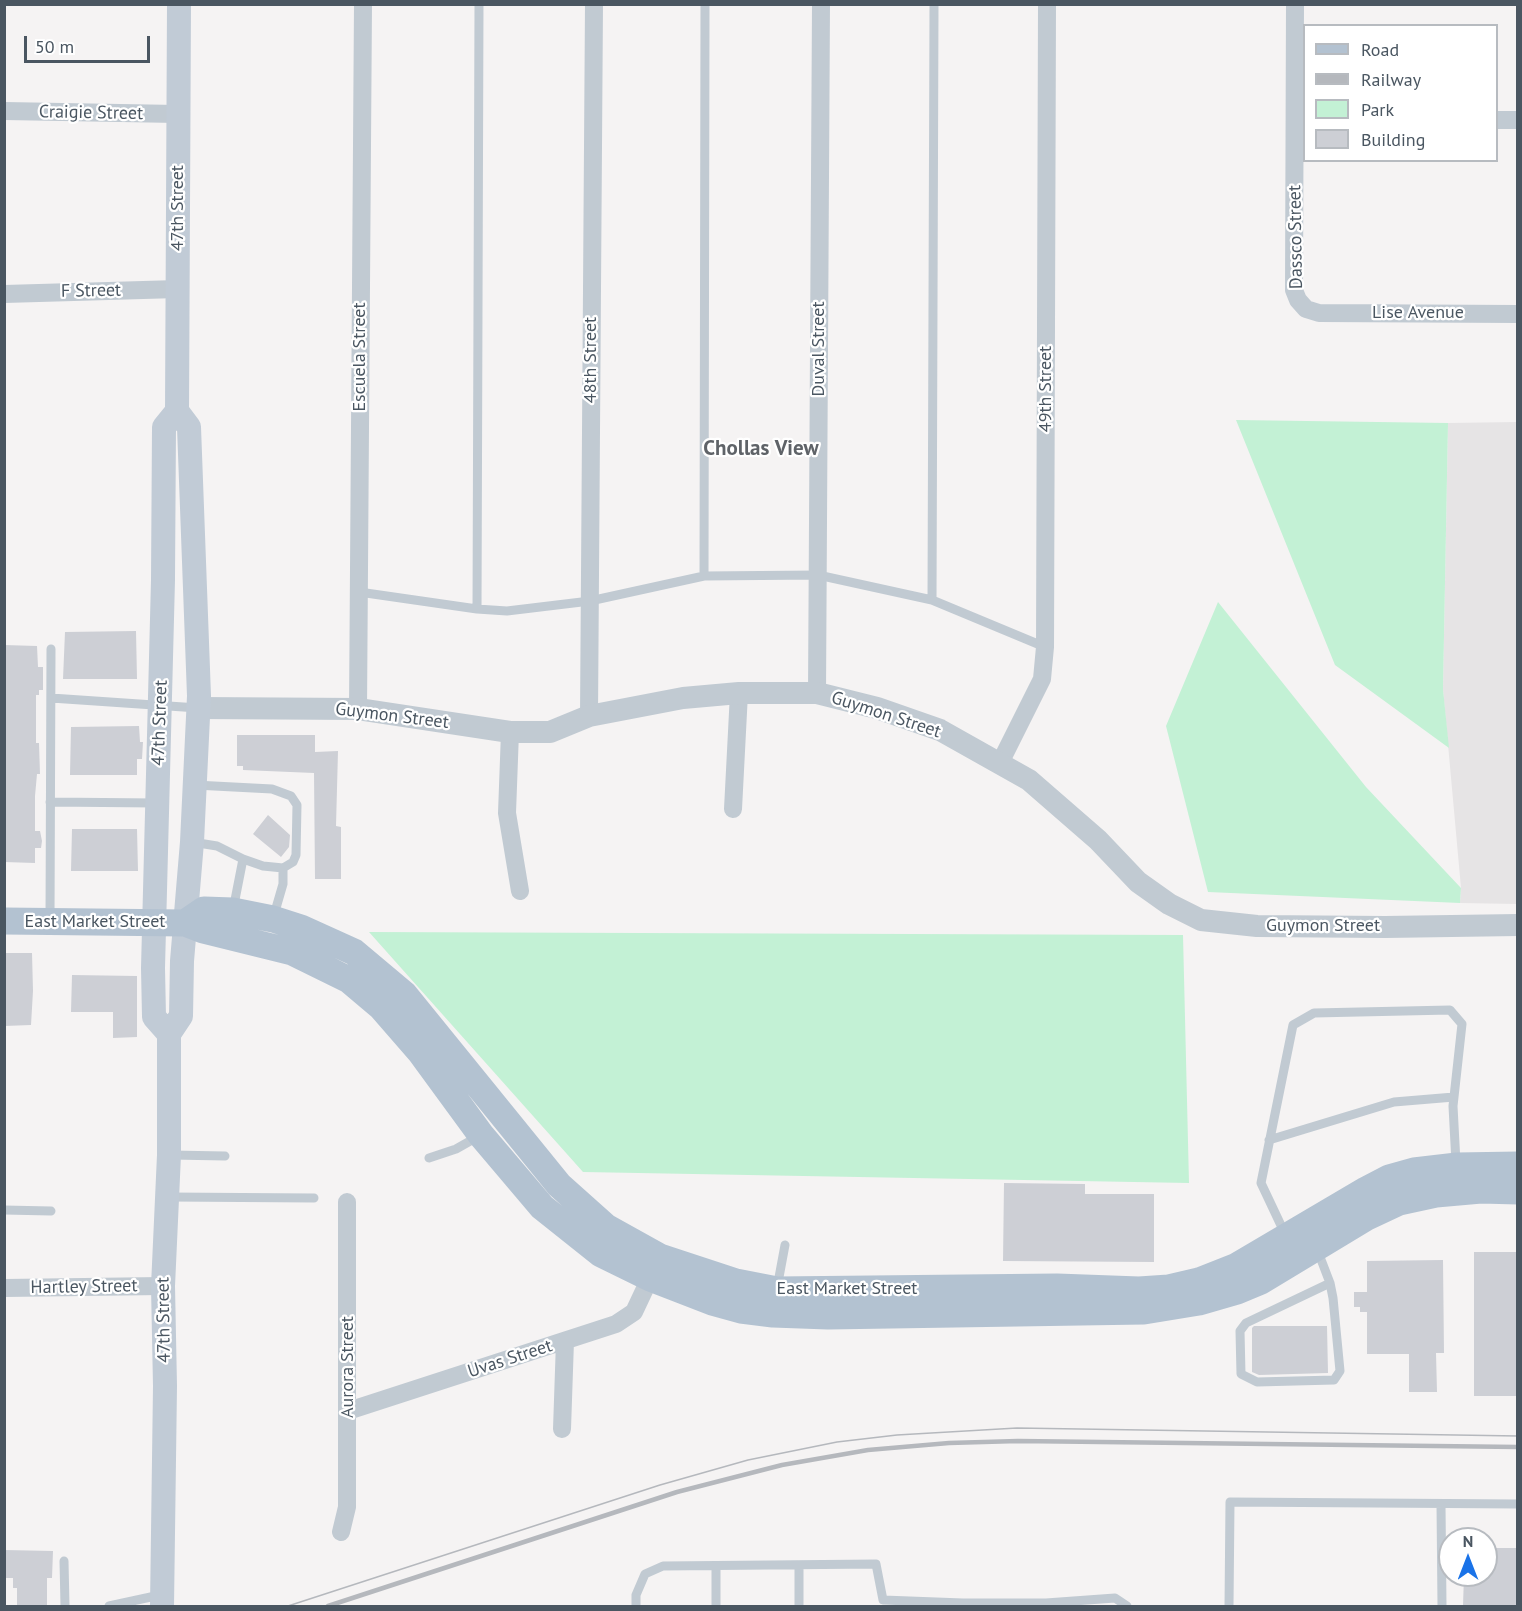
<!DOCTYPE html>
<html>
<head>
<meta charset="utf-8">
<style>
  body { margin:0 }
  #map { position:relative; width:1522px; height:1611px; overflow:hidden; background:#f5f3f3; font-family:"PT Sans",sans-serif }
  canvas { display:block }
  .frame { position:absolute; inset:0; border:6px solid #4a5661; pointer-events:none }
  .legend { position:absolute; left:1303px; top:24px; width:195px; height:138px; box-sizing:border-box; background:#fff; border:2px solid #b7bbc0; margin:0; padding:8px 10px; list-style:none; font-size:18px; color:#4a5661 }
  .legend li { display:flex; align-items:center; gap:12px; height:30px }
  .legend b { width:30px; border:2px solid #b7bbc0 }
  .north { position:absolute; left:1438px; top:1527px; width:60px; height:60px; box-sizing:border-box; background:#fff; border:2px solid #b7bbc0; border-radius:50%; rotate:0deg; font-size:16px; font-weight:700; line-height:24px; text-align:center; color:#4a5661 }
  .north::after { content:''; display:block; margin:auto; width:21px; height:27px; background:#1a73e8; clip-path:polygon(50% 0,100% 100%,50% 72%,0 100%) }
  .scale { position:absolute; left:24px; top:36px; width:126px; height:27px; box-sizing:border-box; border:3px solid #4a5661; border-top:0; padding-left:8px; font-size:18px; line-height:21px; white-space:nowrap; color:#4a5661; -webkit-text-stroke:4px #fff; paint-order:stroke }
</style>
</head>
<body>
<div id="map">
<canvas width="1522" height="1611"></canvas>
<div class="frame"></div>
<ul class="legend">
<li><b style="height:8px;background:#b3c2d1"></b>Road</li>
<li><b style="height:8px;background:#b5b8bd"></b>Railway</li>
<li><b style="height:16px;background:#c3f1d5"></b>Park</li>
<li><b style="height:16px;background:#cdcfd5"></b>Building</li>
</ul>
<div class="north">N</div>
<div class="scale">50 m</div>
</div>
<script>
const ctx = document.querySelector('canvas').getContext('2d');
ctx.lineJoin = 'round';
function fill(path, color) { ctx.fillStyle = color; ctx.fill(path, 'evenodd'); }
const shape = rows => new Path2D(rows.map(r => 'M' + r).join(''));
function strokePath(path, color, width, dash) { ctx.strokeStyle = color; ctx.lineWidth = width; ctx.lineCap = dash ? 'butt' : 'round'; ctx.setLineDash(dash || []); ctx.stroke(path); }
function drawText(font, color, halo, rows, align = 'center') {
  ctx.font = font + ' "PT Sans",sans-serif'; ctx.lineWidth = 4.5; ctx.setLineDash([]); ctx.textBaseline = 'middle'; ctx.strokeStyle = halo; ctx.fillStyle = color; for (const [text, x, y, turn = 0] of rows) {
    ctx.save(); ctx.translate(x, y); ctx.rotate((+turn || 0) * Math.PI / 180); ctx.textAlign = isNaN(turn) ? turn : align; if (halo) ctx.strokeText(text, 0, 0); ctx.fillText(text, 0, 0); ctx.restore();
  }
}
fill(shape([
  [1517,422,1517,904,1460,903,1461,888,1443,689,1448,423]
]), '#e6e4e5');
fill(shape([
  [1236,420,1448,423,1443,689,1449,748,1335,665],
  [1218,602,1366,787,1461,888,1460,903,1208,892,1166,726],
  [369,932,1183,935,1189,1183,583,1172]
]), '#c3f1d5');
fill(shape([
  [136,631,137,679,63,679,65,632],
  [4,645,37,646,38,667,43,667,43,690,39,690,39,695,36,695,36,743,39,743,40,774,37,774,35,796,35,831,40,831,42,841,41,848,35,848,35,863,4,862],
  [139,726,140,742,143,742,142,759,137,759,137,775,70,775,71,727],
  [237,735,315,735,315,752,338,751,336,826,341,827,341,879,315,879,314,773,243,770,243,766,237,766],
  [268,815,290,835,289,847,281,857,253,834],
  [72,829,137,829,138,871,71,871],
  [4,953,32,953,33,991,31,1025,4,1026],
  [72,975,137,976,137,1037,113,1038,113,1012,71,1012],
  [1004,1183,1085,1184,1085,1194,1154,1194,1154,1262,1003,1261],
  [1474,1252,1518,1252,1518,1396,1474,1396],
  [1443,1260,1444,1353,1436,1353,1437,1392,1409,1392,1409,1354,1367,1354,1367,1312,1360,1312,1360,1307,1354,1307,1354,1292,1367,1292,1367,1261],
  [1254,1326,1327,1326,1328,1373,1259,1375,1252,1372,1252,1328],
  [1486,1548,1518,1548,1518,1606,1463,1606,1464,1575,1486,1575],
  [4,1550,53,1551,52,1578,47,1578,47,1606,17,1606,17,1588,13,1588,13,1578,4,1578]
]), '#cdcfd5');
strokePath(shape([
  [704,576,705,4],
  [359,592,477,609,507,611,590,601,704,576,818,575,932,600,1045,647],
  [932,600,934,4],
  [477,609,479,4],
  [51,698,198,708],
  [50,802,156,803],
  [192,842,217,846,243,859,263,866,283,868,293,862,296,855,297,805,291,796,272,789,195,785],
  [233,910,243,859],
  [274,915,283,884,283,868],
  [50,919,51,649],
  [1269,1140,1394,1102,1454,1097],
  [171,1155,225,1156],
  [429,1158,456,1149,479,1136],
  [169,1197,314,1198],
  [4,1210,51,1211],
  [1286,1236,1261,1183,1293,1025,1314,1013,1450,1010,1462,1024,1453,1106,1456,1163],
  [1317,1249,1330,1283,1333,1298,1340,1371,1334,1380,1257,1382,1241,1374,1240,1331,1246,1323,1330,1283],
  [777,1288,785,1245],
  [1441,1504,1442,1606],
  [64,1561,65,1606],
  [716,1566,716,1606],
  [109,1606,160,1595],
  [636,1606,636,1595,645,1574,663,1566,876,1564,883,1600,963,1603,1046,1603,1115,1598,1127,1606],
  [799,1606,799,1565],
  [1229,1606,1230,1502,1518,1504]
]), '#c1cad2', 9);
strokePath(shape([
  [1295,4,1294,290,1298,300,1306,309,1319,313,1518,314],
  [4,111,178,114],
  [1496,120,1518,120],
  [4,294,178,289],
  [817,693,821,4],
  [358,709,363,4],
  [589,716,594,4],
  [510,732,507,813,520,891],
  [1000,763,1042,679,1045,647,1047,4],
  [733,809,739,693],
  [4,1288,163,1286],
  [348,1411,616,1324,634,1312,650,1278],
  [562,1429,565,1341],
  [341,1532,347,1507,347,1202]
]), '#c1cad2', 18);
strokePath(shape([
  [198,708,358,709,510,732,550,732,589,716,683,698,739,693,817,693,877,708,940,730,1029,780,1098,840,1138,882,1169,904,1201,920,1257,926,1385,927,1518,925]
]), '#c1cad2', 22);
strokePath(shape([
  [169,1034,154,1017,153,968,163,580,164,427,177,411],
  [162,1606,165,1386,163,1286,169,1155,169,1034,181,1016,182,961,192,842,199,696,189,427,177,411,179,4]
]), '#c1cbd6', 24);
strokePath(shape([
  [4,921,185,923,203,930,292,952,349,980,381,1007,421,1053,481,1135,542,1207,601,1254,650,1278,712,1302,741,1310,773,1314,828,1316,1144,1311,1199,1302,1237,1291,1261,1281,1367,1217,1399,1202,1436,1194,1481,1190,1518,1191],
  [185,923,204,910,233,911,273,919,301,928,354,952,404,994,559,1185,606,1227,660,1257,736,1282,777,1290,1057,1287,1139,1290,1169,1288,1199,1281,1237,1266,1366,1190,1389,1178,1414,1171,1457,1166,1518,1165]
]), '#b3c2d1', 27);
strokePath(shape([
  [288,1606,660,1485,748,1460,837,1442,897,1435,1017,1428,1518,1436]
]), '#b5b8bd', 1.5);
strokePath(shape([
  [328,1606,677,1492,782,1465,868,1450,949,1443,1018,1441,1518,1447]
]), '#b5b8bd', 4.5);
drawText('18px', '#4a5661', '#fff', [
  ["Craigie Street",91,113,1],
  ["47th Street",178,208,-90],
  ["Dassco Street",1296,237,-91],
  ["F Street",91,291,-1],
  ["Lise Avenue",1418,313],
  ["Duval Street",819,349,-90],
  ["Escuela Street",360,357,-90],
  ["48th Street",591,360,-90],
  ["49th Street",1046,389,-90],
  ["Guymon Street",886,715,18],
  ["Guymon Street",392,716,7],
  ["47th Street",160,723,-88],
  ["East Market Street",95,922],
  ["Guymon Street",1323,926],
  ["Hartley Street",84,1287,-1],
  ["East Market Street",847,1289],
  ["47th Street",164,1320,-91],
  ["Uvas Street",510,1359,-18],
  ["Aurora Street",348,1367,-90]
]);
drawText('bold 21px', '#5f6368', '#fff', [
  ["Chollas View",761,449]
]);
</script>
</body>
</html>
